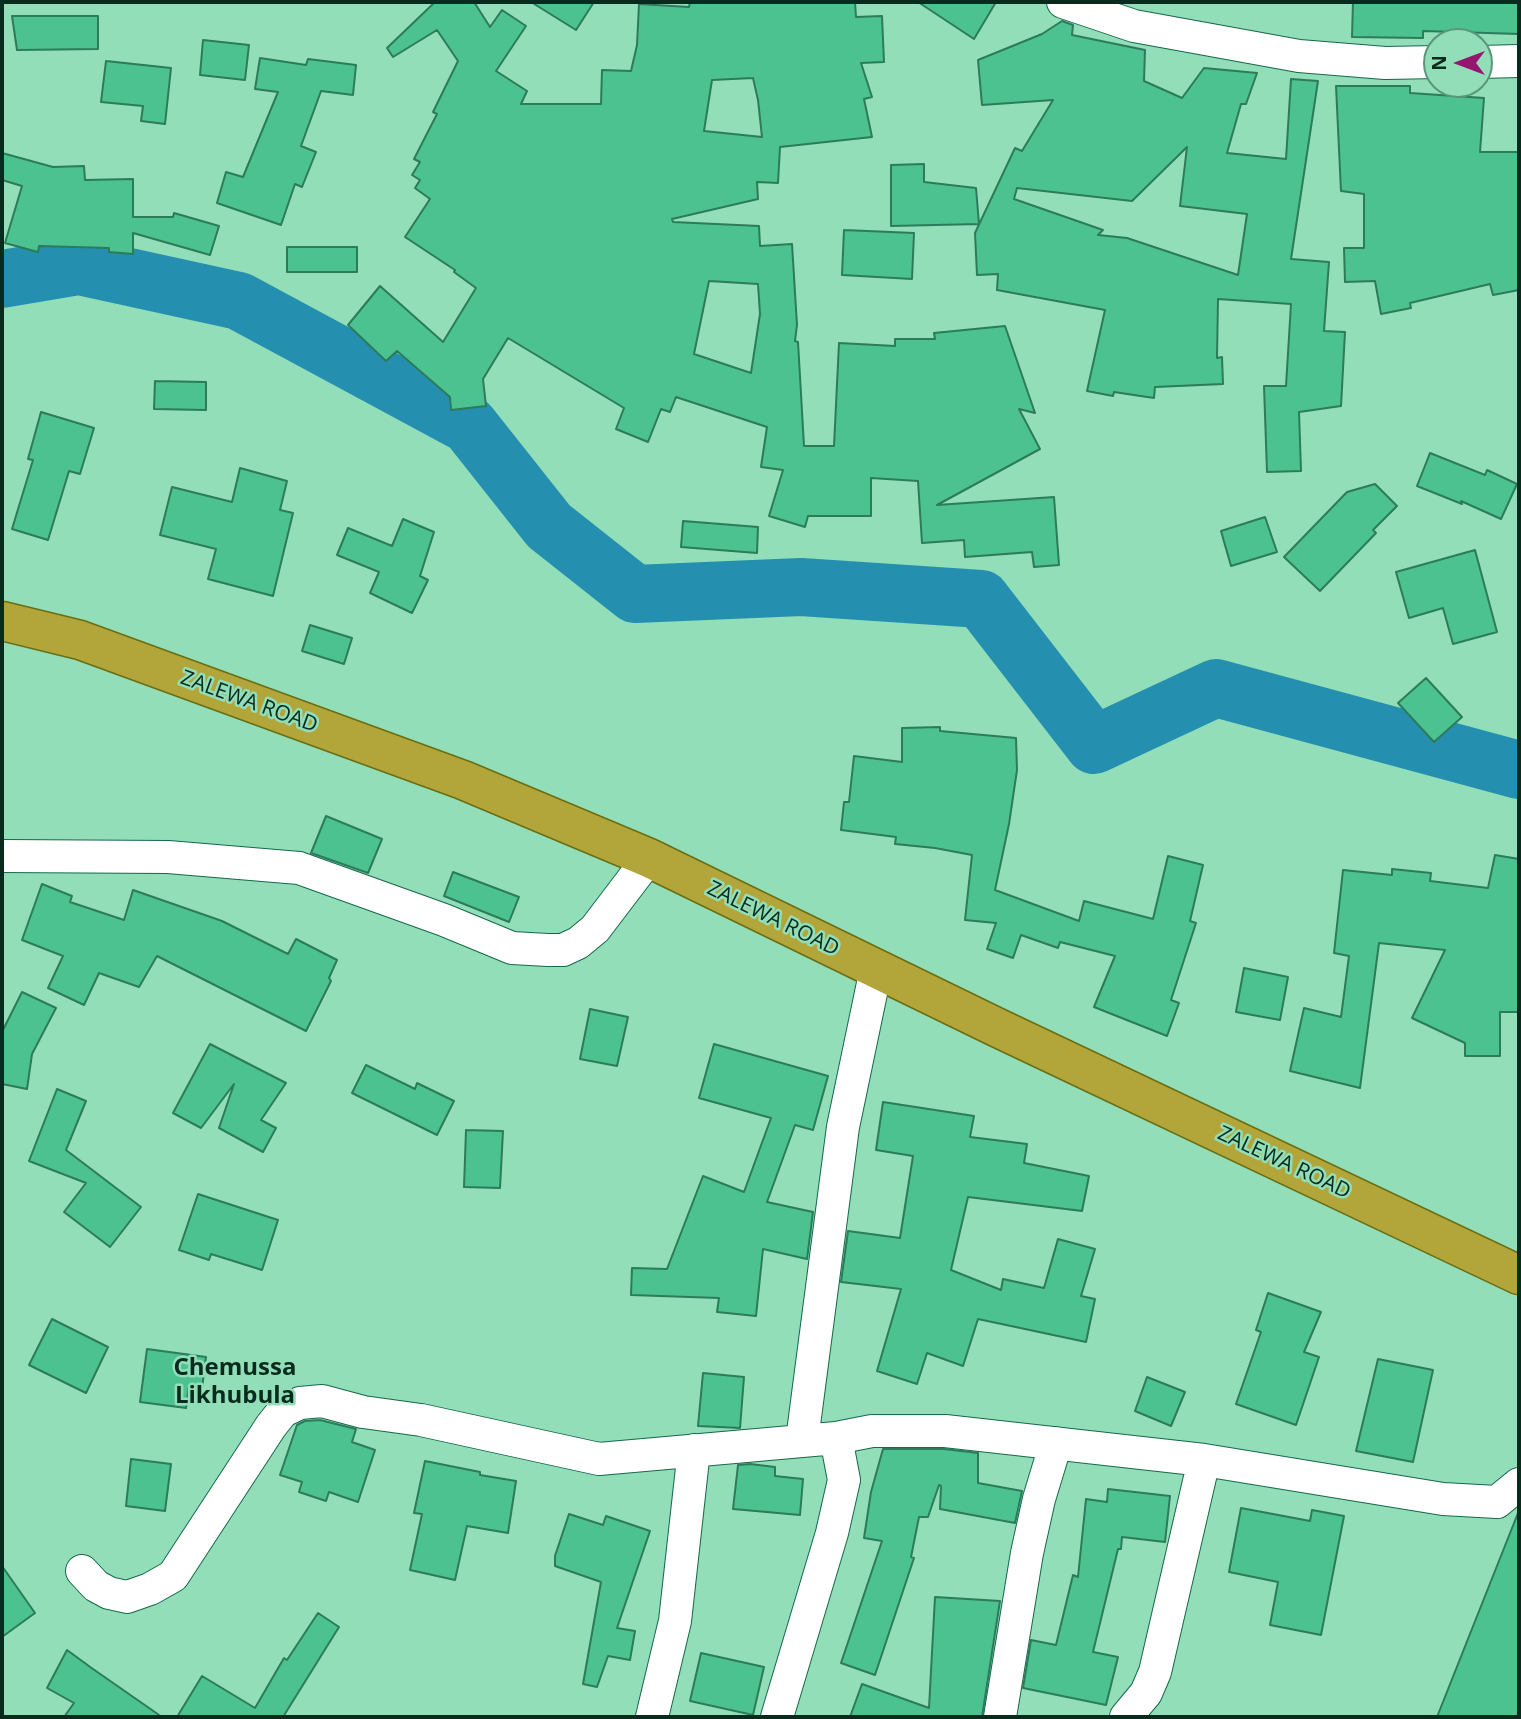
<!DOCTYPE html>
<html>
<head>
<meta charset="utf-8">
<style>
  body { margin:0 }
  #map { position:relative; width:1521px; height:1719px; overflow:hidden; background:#91deb9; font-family:"Open Sans",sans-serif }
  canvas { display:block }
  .frame { position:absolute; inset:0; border:4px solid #092b1d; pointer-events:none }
  .north { position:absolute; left:1423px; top:28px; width:70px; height:70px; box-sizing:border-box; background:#91deb9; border:2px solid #5b967b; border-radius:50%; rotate:270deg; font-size:19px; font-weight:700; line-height:28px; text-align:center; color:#092b1d }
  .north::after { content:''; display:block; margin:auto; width:24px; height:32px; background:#941671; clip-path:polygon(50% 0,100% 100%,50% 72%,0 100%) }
</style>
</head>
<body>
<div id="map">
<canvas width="1521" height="1719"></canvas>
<div class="frame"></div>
<div class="north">N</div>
</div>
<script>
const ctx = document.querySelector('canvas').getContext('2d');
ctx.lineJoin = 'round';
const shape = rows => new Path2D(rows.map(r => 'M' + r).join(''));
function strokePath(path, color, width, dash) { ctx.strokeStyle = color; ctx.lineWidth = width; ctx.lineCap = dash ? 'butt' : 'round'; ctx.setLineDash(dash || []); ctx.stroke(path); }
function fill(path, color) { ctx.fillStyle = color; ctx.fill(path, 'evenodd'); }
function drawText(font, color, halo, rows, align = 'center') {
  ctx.font = font + ' "Open Sans",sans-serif'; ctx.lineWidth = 5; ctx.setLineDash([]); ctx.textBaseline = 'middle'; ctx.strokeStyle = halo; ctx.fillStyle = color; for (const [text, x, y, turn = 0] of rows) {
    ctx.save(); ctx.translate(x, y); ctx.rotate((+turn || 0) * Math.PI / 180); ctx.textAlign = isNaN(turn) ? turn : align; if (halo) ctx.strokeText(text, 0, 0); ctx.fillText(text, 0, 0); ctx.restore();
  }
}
strokePath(shape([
  [2,279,79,266,239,301,469,425,549,526,635,594,801,587,981,599,1094,745,1216,688,1519,770]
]), '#248faf', 58);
const building = shape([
  [435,2,474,2,490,27,502,10,526,26,496,71,527,91,521,104,601,104,602,70,631,71,637,45,639,4,689,7,690,2,855,2,856,17,882,16,884,62,861,63,872,97,864,99,872,137,780,147,778,183,757,182,758,199,672,219,673,222,759,226,760,246,792,244,797,325,795,341,798,342,804,446,834,446,839,343,895,346,895,339,935,339,934,333,1005,326,1035,413,1019,409,1040,449,937,505,1054,497,1059,565,1034,567,1032,552,965,557,964,540,922,543,918,481,871,478,871,516,808,516,805,527,769,516,783,470,761,467,767,427,676,397,670,412,661,409,648,442,616,429,624,408,508,338,483,379,486,406,451,410,450,397,397,351,386,361,348,325,380,286,443,342,476,288,454,272,455,270,405,237,430,199,415,188,420,180,412,175,420,162,414,159,437,114,433,112,458,61,437,30,393,57,387,48,435,2],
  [753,78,758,100,762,137,704,131,712,80,753,78],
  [709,281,758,284,760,314,751,373,694,354,709,281],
  [531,2,594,2,576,30,531,2],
  [918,2,996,2,974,39,918,2],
  [1353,2,1519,2,1519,34,1423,31,1423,38,1352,37,1353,2],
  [12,16,98,16,98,49,17,50,12,16],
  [1062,21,1073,25,1072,35,1145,50,1144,81,1182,98,1204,68,1257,73,1246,104,1241,104,1227,153,1286,159,1291,79,1318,81,1291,259,1329,262,1324,331,1345,332,1341,406,1299,412,1301,471,1267,472,1264,386,1286,386,1291,304,1218,299,1217,358,1222,357,1223,384,1155,387,1154,398,1114,392,1113,396,1087,391,1105,310,997,290,998,274,977,275,975,233,1015,148,1022,151,1053,100,982,105,978,60,1042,34,1062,21],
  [1187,147,1180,206,1247,214,1238,275,1127,238,1098,235,1103,230,1014,199,1017,188,1132,201,1187,147],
  [203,40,249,45,245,80,200,75,203,40],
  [260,58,306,65,308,59,356,65,353,95,321,91,301,146,316,152,302,187,295,184,281,225,217,203,226,172,243,177,278,92,255,89,260,58],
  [106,61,171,68,165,124,141,121,143,106,101,102,106,61],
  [1336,86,1410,86,1410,93,1484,98,1480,152,1519,152,1519,290,1493,295,1490,284,1410,303,1411,308,1381,314,1375,281,1345,282,1344,248,1364,248,1364,194,1341,191,1336,86],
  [2,153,53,167,84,166,85,180,133,179,133,217,173,217,174,213,219,226,210,255,133,233,133,254,109,252,109,248,39,246,38,252,5,243,22,186,2,180,2,153],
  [924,164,924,182,976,188,979,224,891,226,891,165,924,164],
  [844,230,914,233,912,279,842,275,844,230],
  [287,247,357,247,357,272,287,272,287,247],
  [155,381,206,382,206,410,154,409,155,381],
  [41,412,94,428,80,474,69,471,48,540,12,529,33,460,28,459,41,412],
  [1430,453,1485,475,1487,470,1517,484,1501,519,1461,501,1462,504,1417,486,1430,453],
  [240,468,287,481,280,510,293,513,273,596,208,579,216,549,160,535,172,487,232,502,240,468],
  [1375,484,1397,506,1373,530,1376,533,1320,591,1284,557,1347,492,1375,484],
  [1265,517,1277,552,1231,566,1221,531,1265,517],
  [403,519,434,532,420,576,428,580,412,613,370,593,379,572,337,555,348,528,392,546,403,519],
  [683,521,758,527,757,553,681,547,683,521],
  [1475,550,1497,632,1453,644,1443,608,1409,618,1396,572,1475,550],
  [310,625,352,638,344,664,302,651,310,625],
  [1426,678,1462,717,1434,742,1398,703,1426,678],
  [940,727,940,731,1016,738,1017,770,1009,824,995,890,1079,921,1084,901,1153,919,1168,856,1203,865,1190,921,1196,923,1171,1000,1179,1003,1167,1036,1094,1007,1115,956,1060,942,1058,948,1021,935,1013,958,987,949,996,923,965,920,972,855,935,848,895,844,896,837,841,830,844,802,849,802,854,756,902,762,902,728,940,727],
  [326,816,382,839,368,873,311,853,326,816],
  [1495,855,1519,859,1519,1012,1500,1012,1500,1056,1465,1056,1465,1043,1412,1018,1445,950,1379,943,1360,1088,1290,1071,1304,1008,1341,1017,1349,956,1334,953,1343,870,1392,875,1392,869,1431,873,1430,881,1488,888,1495,855],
  [453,872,519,897,509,922,444,896,453,872],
  [42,884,72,896,70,902,124,920,133,890,222,921,288,954,296,939,337,960,329,978,331,981,306,1031,157,956,139,987,99,973,84,1005,48,988,63,956,22,940,42,884],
  [1244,968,1288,977,1280,1020,1236,1012,1244,968],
  [22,992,56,1008,32,1054,27,1089,2,1084,2,1032,22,992],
  [590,1009,628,1017,617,1066,580,1059,590,1009],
  [210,1044,286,1083,261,1120,276,1128,263,1152,219,1128,234,1084,201,1128,173,1113,210,1044],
  [714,1044,828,1076,813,1130,795,1125,767,1202,813,1212,807,1259,763,1249,756,1316,717,1312,719,1298,631,1295,632,1268,667,1269,703,1176,744,1192,771,1118,699,1098,714,1044],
  [366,1065,415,1089,417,1083,454,1101,437,1135,352,1093,366,1065],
  [57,1089,86,1101,66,1150,141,1207,110,1247,64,1212,86,1183,29,1161,57,1089],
  [883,1102,974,1116,970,1137,1027,1144,1024,1163,1089,1176,1082,1211,968,1197,951,1270,1001,1290,1003,1279,1044,1288,1058,1239,1095,1249,1081,1296,1095,1299,1086,1342,978,1319,963,1366,927,1353,917,1384,877,1371,901,1289,841,1282,848,1231,900,1238,913,1156,876,1150,883,1102],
  [466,1130,503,1131,500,1188,464,1187,466,1130],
  [198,1194,278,1220,262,1270,211,1254,209,1260,179,1250,198,1194],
  [1268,1293,1321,1312,1304,1352,1319,1357,1296,1425,1236,1404,1261,1332,1256,1330,1268,1293],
  [52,1319,108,1347,86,1393,29,1365,52,1319],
  [147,1349,206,1357,202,1388,189,1386,186,1408,140,1402,147,1349],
  [1378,1359,1433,1370,1413,1462,1356,1451,1378,1359],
  [703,1373,744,1377,740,1428,698,1426,703,1373],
  [1147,1377,1185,1392,1171,1426,1135,1411,1147,1377],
  [320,1420,356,1429,352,1442,375,1450,358,1502,329,1492,326,1501,299,1492,302,1482,280,1475,297,1425,305,1421,320,1420],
  [883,1449,944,1449,978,1453,978,1483,1022,1491,1015,1523,940,1509,941,1486,939,1485,928,1517,919,1517,911,1557,914,1558,875,1675,841,1663,882,1541,864,1538,871,1492,883,1449],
  [131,1459,171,1464,165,1511,126,1506,131,1459],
  [425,1461,480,1472,480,1475,516,1481,508,1533,467,1526,455,1580,410,1570,422,1514,414,1513,425,1461],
  [750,1464,775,1467,775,1476,803,1479,800,1515,733,1509,738,1465,750,1464],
  [1108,1489,1170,1496,1165,1542,1122,1537,1121,1549,1118,1549,1093,1652,1118,1657,1106,1705,1023,1688,1031,1640,1056,1645,1073,1575,1078,1577,1086,1499,1107,1502,1108,1489],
  [1241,1508,1310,1521,1312,1510,1344,1516,1321,1635,1270,1625,1278,1582,1229,1572,1241,1508],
  [1518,1513,1519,1717,1437,1717,1518,1513],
  [569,1514,603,1525,606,1516,650,1531,617,1628,635,1631,630,1660,608,1656,597,1687,583,1684,601,1582,555,1566,555,1556,569,1514],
  [2,1566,35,1613,2,1637,2,1566],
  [935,1597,1000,1601,982,1717,850,1717,862,1684,929,1708,935,1597],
  [318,1613,339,1627,283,1717,177,1717,202,1676,255,1708,284,1658,287,1660,318,1613],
  [67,1650,93,1669,162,1717,64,1717,74,1703,47,1688,67,1650],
  [701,1653,764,1667,753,1715,690,1701,701,1653]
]);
fill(building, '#4dc291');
strokePath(building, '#2c7b5a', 2);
const minor = shape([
  [1063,2,1134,26,1299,56,1385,63,1437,62],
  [1479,62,1519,61],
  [2,856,168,857,299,868,444,920,512,948,548,950,563,950,578,943,595,929,649,858],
  [802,1440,843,1127,876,969],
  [82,1571,96,1586,109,1593,127,1597,150,1589,173,1576,271,1426,283,1411,300,1403,322,1401,363,1412,421,1420,599,1459,836,1438,872,1431,945,1431,1204,1460,1443,1499,1497,1502,1519,1484],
  [652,1717,675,1621,694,1450],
  [777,1717,832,1533,844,1480,836,1438],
  [1000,1717,1027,1553,1039,1499,1056,1443],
  [1126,1717,1146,1693,1155,1672,1204,1460]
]);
const trunk = shape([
  [2,621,80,640,463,780,649,858,996,1027,1519,1275]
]);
strokePath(minor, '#156949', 34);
strokePath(trunk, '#6a6d11', 41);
strokePath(minor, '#fff', 32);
strokePath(trunk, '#b2a63b', 38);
drawText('21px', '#092b1d', '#91deb9', [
  ["ZALEWA ROAD",249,702,20],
  ["ZALEWA ROAD",773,919,26],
  ["ZALEWA ROAD",1284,1163,25]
]);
drawText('bold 24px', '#092b1d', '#91deb9', [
  ["Chemussa",235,1368],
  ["Likhubula",235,1396]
]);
</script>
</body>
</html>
